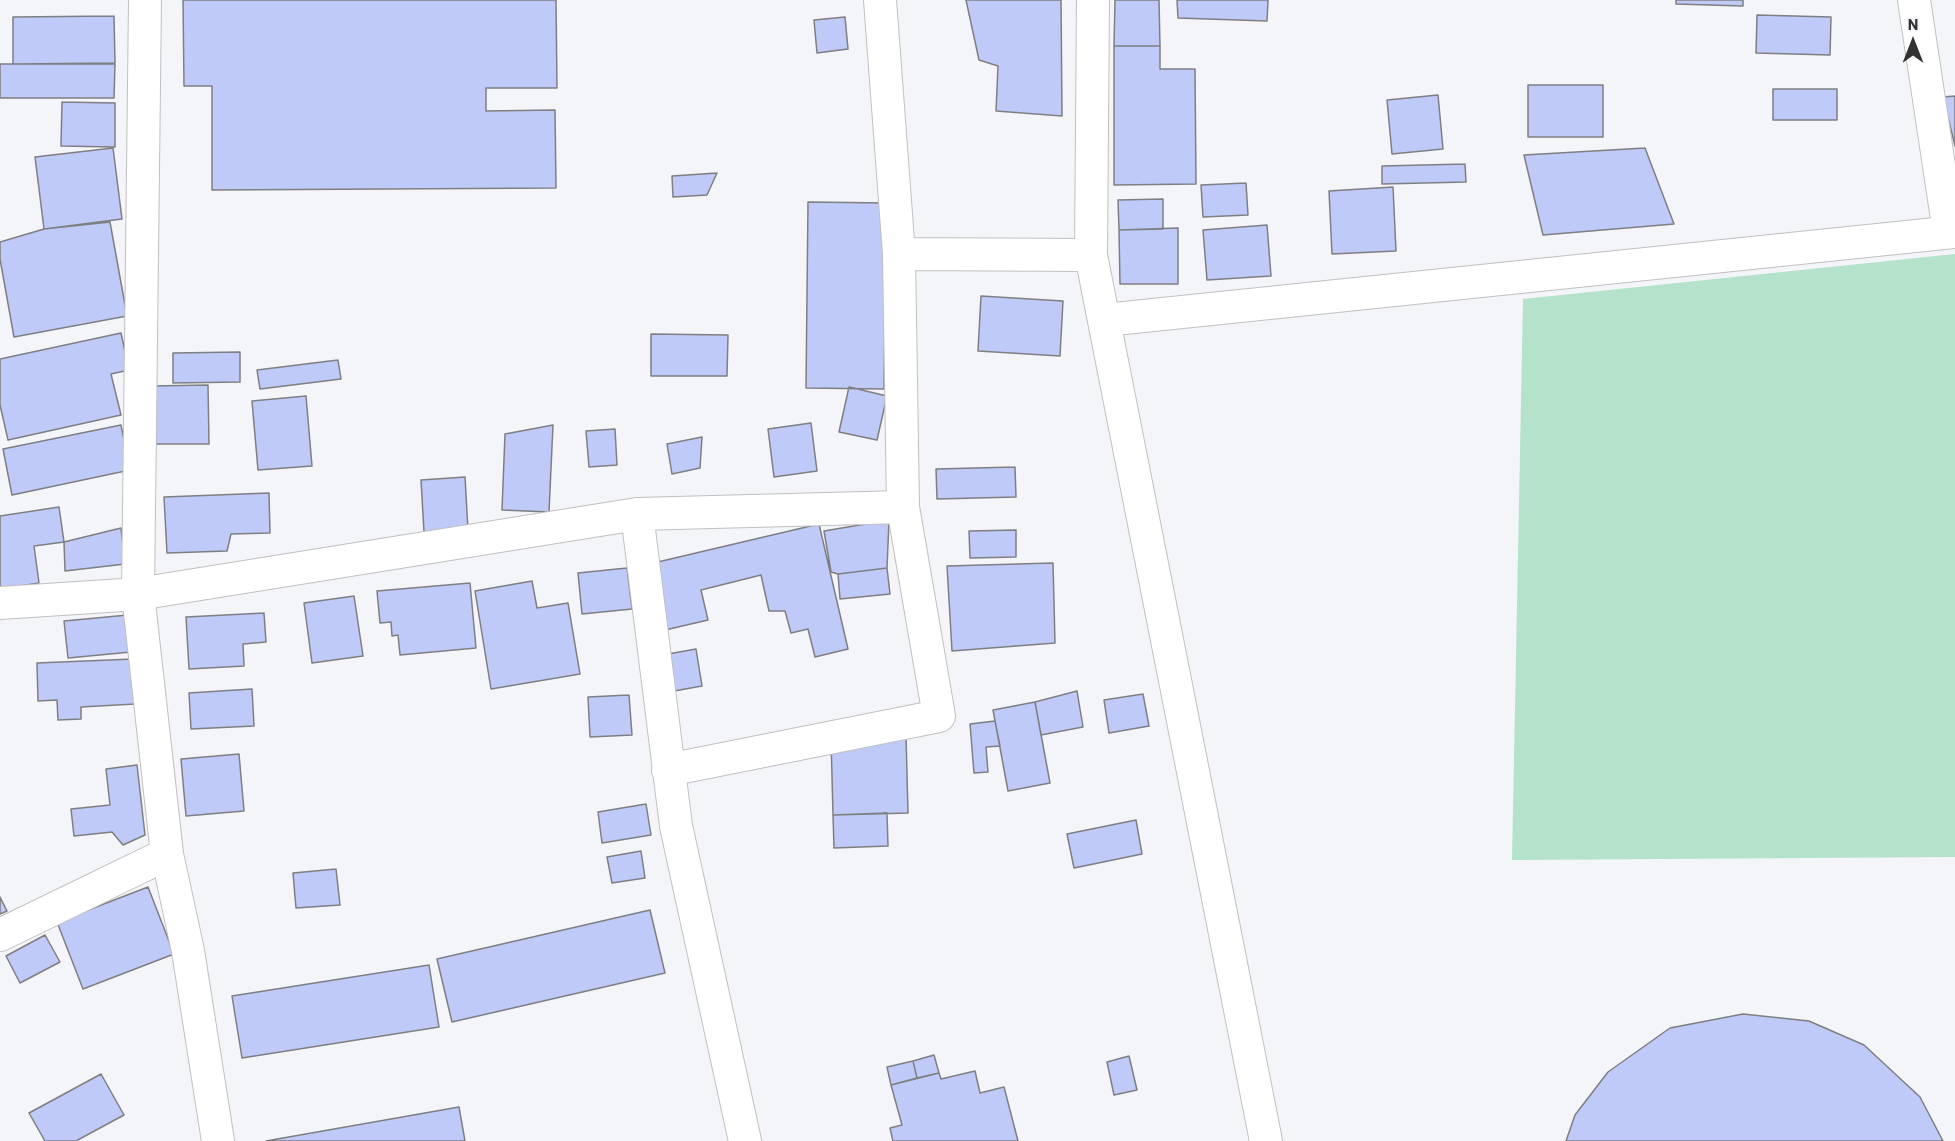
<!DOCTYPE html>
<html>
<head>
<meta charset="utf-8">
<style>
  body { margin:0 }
  #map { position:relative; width:1955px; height:1141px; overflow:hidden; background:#f4f5f8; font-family:Barlow,sans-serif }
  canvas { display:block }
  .north { position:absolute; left:1883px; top:12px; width:60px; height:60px; -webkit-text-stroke:4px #f4f5f8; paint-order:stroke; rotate:0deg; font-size:16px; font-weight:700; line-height:24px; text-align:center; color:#323233 }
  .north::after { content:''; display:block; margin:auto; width:21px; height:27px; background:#323233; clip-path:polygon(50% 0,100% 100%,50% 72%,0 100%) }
</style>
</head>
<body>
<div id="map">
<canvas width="1955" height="1141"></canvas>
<div class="north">N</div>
</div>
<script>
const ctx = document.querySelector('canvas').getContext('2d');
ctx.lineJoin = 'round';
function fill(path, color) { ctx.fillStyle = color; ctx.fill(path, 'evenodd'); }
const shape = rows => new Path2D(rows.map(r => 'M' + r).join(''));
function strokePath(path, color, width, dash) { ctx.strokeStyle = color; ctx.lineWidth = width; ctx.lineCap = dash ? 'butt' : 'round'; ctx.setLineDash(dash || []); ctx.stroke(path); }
fill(shape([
  [1955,254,1955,857,1512,860,1523,299]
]), '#b4e2cb');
const building = shape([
  [183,0,556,0,557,88,486,88,486,111,555,110,556,188,212,190,212,86,184,86,183,0],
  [966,0,1061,0,1062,116,996,111,998,66,979,60,966,0],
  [1115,0,1159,0,1160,46,1114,46,1115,0],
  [1177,0,1268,0,1267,21,1178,18,1177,0],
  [1676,0,1743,0,1743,6,1676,4,1676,0],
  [1757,15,1831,17,1830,55,1756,53,1757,15],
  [114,16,115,63,13,64,13,17,114,16],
  [845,17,848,49,817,53,814,20,845,17],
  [1114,46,1160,46,1160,69,1195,69,1196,184,1114,185,1114,46],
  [0,64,115,64,114,98,0,98,0,64],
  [1528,85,1603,85,1603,137,1528,137,1528,85],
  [1773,89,1837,89,1837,120,1773,120,1773,89],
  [1438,95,1443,149,1392,154,1387,100,1438,95],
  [1955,96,1955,146,1943,97,1955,96],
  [62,102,115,103,115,147,61,146,62,102],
  [113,148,122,219,44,229,35,157,113,148],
  [1645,148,1674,224,1543,235,1524,155,1645,148],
  [1465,164,1466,182,1382,184,1382,166,1465,164],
  [717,173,707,195,673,197,672,176,717,173],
  [1246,183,1248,215,1203,217,1201,185,1246,183],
  [1393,187,1396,251,1332,254,1329,191,1393,187],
  [1163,199,1163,229,1119,230,1118,200,1163,199],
  [808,202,886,203,884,389,806,388,808,202],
  [110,222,127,316,14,337,0,259,0,242,44,229,110,222],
  [1267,225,1271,276,1207,280,1203,230,1267,225],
  [1178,228,1178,284,1120,284,1119,230,1178,228],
  [981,296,1063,301,1060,356,978,351,981,296],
  [121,333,129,370,111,374,121,415,8,440,0,405,0,359,121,333],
  [651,334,728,335,727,376,651,376,651,334],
  [240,352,240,382,173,383,173,353,240,352],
  [338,360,341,379,260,389,257,370,338,360],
  [208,385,209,444,153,444,152,386,208,385],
  [849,387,887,396,877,440,839,432,849,387],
  [306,396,312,466,258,470,252,401,306,396],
  [811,423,817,471,774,477,768,429,811,423],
  [121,425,130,470,12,495,3,449,121,425],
  [553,425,549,512,502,510,505,434,553,425],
  [615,429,617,465,589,467,586,431,615,429],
  [702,437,700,468,672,474,667,444,702,437],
  [1015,467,1016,497,937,499,936,469,1015,467],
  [465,477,468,530,424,532,421,480,465,477],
  [269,493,270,533,231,534,227,551,167,553,164,497,269,493],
  [59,507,64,542,34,546,39,583,0,589,0,516,59,507],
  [889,520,887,568,838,574,831,572,824,531,889,520],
  [819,524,848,649,815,657,808,629,791,633,785,611,769,611,761,575,701,590,708,620,661,631,645,565,819,524],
  [121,528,125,564,65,571,64,542,121,528],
  [1016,530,1016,557,970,558,969,531,1016,530],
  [1053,563,1055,643,952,651,947,566,1053,563],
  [627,568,632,609,582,614,578,573,627,568],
  [887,568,890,594,840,599,838,574,887,568],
  [532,581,537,608,568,603,580,674,491,689,475,591,532,581],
  [470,583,476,648,400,655,398,635,392,636,391,622,380,623,377,591,470,583],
  [354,596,363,656,312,663,304,603,354,596],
  [264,613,266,642,243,644,244,666,189,669,186,617,264,613],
  [128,615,131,652,68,658,64,621,128,615],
  [696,649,702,686,674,691,668,654,696,649],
  [133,659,135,704,81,707,81,719,58,720,57,700,38,701,37,663,133,659],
  [252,689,254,726,191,729,189,693,252,689],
  [1077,691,1083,727,1041,735,1035,702,1077,691],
  [1143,694,1149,726,1109,733,1104,700,1143,694],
  [629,695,632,735,590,737,588,697,629,695],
  [1035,702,1050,783,1008,791,993,710,1035,702],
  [995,721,1000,746,986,747,988,772,974,773,970,724,995,721],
  [906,735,908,813,833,815,831,738,906,735],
  [239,754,244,811,186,816,181,759,239,754],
  [137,765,145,835,123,845,112,832,74,836,71,809,110,805,106,769,137,765],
  [646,804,651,835,602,843,598,812,646,804],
  [887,813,888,846,834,848,833,815,887,813],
  [1136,820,1142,854,1074,868,1067,834,1136,820],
  [641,851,645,878,612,883,607,857,641,851],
  [336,869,340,905,296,908,293,873,336,869],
  [148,887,174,954,83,989,57,922,148,887],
  [0,897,7,911,0,914,0,897],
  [650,910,665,973,452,1022,437,959,650,910],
  [45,935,60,962,20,983,6,956,45,935],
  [429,965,439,1027,242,1058,232,996,429,965],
  [1743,1014,1809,1021,1864,1045,1920,1097,1943,1141,1566,1141,1575,1115,1608,1072,1670,1028,1743,1014],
  [934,1055,939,1073,917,1078,913,1061,934,1055],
  [1129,1056,1137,1090,1114,1095,1107,1062,1129,1056],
  [913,1061,917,1078,891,1085,887,1067,913,1061],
  [975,1071,980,1093,1004,1087,1018,1141,893,1141,890,1128,902,1125,891,1085,939,1073,941,1079,975,1071],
  [101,1074,124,1115,76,1141,45,1141,29,1113,101,1074],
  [459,1107,465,1141,266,1141,459,1107]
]);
fill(building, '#c0caf8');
strokePath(building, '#7e7f82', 1.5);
const minor = shape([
  [145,0,138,594,167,854,188,951,218,1141],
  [1093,0,1091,255,1266,1141],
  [1914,0,1949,232],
  [899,254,1091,255],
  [1105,320,1955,232],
  [637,514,676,826,745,1141],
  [0,603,138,594,637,514,903,507],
  [668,770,939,716,903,507,899,254,880,0],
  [0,935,167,854]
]);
strokePath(minor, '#c0c0c3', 34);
strokePath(minor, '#fff', 32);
</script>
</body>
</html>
